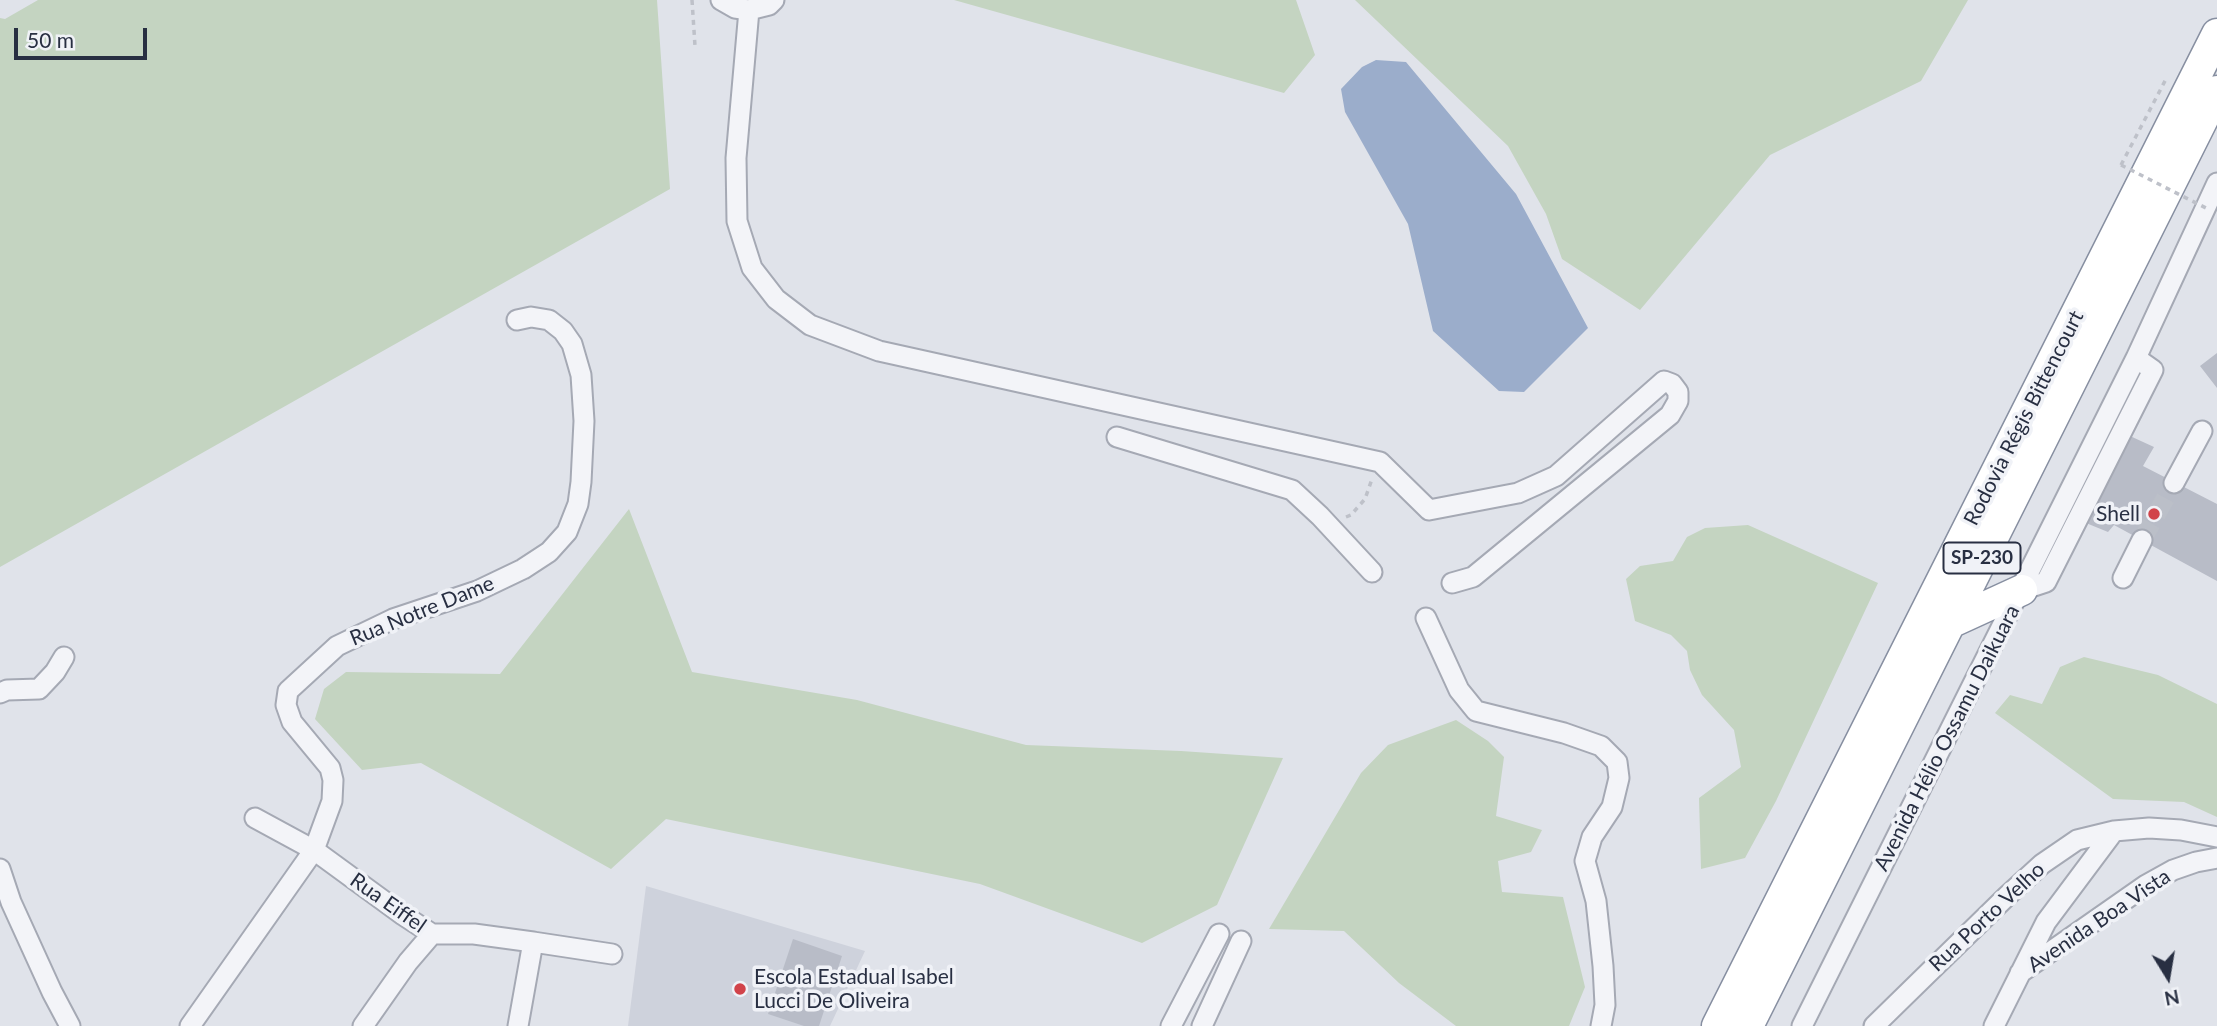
<!DOCTYPE html>
<html>
<head>
<meta charset="utf-8">
<style>
  body { margin:0 }
  #map { position:relative; width:2217px; height:1026px; overflow:hidden; background:#e0e3ea; font-family:Lato,sans-serif }
  canvas { display:block }
  .north { position:absolute; left:2133px; top:942px; width:70px; height:70px; -webkit-text-stroke:5px #f0f2f7; paint-order:stroke; rotate:169deg; font-size:19px; font-weight:700; line-height:28px; text-align:center; color:#282f42 }
  .north::after { content:''; display:block; margin:auto; width:24px; height:32px; background:#282f42; clip-path:polygon(50% 0,100% 100%,50% 72%,0 100%) }
  .scale { position:absolute; left:14px; top:28px; width:133px; height:32px; box-sizing:border-box; border:4px solid #282f42; border-top:0; padding-left:9px; font-size:21px; line-height:24px; white-space:nowrap; color:#282f42; -webkit-text-stroke:5px #f0f2f7; paint-order:stroke }
</style>
</head>
<body>
<div id="map">
<canvas width="2217" height="1026"></canvas>
<div class="north">N</div>
<div class="scale">50 m</div>
</div>
<script>
const ctx = document.querySelector('canvas').getContext('2d');
ctx.lineJoin = 'round';
function fill(path, color) { ctx.fillStyle = color; ctx.fill(path, 'evenodd'); }
const shape = rows => new Path2D(rows.map(r => 'M' + r).join(''));
function strokePath(path, color, width, dash) { ctx.strokeStyle = color; ctx.lineWidth = width; ctx.lineCap = dash ? 'butt' : 'round'; ctx.setLineDash(dash || []); ctx.stroke(path); }
function drawText(font, color, halo, rows, align = 'center') {
  ctx.font = font + ' Lato,sans-serif'; ctx.lineWidth = 7; ctx.setLineDash([]); ctx.textBaseline = 'middle'; ctx.strokeStyle = halo; ctx.fillStyle = color; for (const [text, x, y, turn = 0] of rows) {
    ctx.save(); ctx.translate(x, y); ctx.rotate((+turn || 0) * Math.PI / 180); ctx.textAlign = isNaN(turn) ? turn : align; if (halo) ctx.strokeText(text, 0, 0); ctx.fillText(text, 0, 0); ctx.restore();
  }
}
fill(shape([
  [646,886,865,951,830,1026,628,1026]
]), '#ced2dc');
fill(shape([
  [38,0,657,0,670,189,0,567,0,18,5,19],
  [954,0,1296,0,1315,55,1284,93],
  [1355,0,1968,0,1921,81,1770,155,1640,310,1562,259,1546,214,1508,146],
  [629,509,692,672,857,700,1026,745,1181,751,1283,758,1217,905,1142,943,980,884,666,819,611,869,421,763,362,770,315,719,324,689,346,672,500,674],
  [1748,525,1878,583,1776,801,1745,858,1701,869,1699,798,1741,767,1734,730,1702,695,1690,670,1687,651,1671,635,1635,621,1626,579,1640,566,1673,561,1687,537,1705,528],
  [2084,657,2158,675,2217,704,2217,817,2184,802,2113,799,1995,713,2010,695,2042,704,2060,667],
  [1456,720,1488,741,1504,757,1496,816,1542,830,1531,852,1498,861,1502,892,1563,897,1585,987,1569,1026,1456,1026,1399,983,1344,931,1269,929,1361,773,1388,745]
]), '#c4d4c1');
fill(shape([
  [1376,60,1406,62,1516,194,1588,328,1524,392,1499,391,1433,331,1408,224,1345,112,1341,89,1362,67]
]), '#9badcb');
fill(shape([
  [2217,353,2217,388,2200,366],
  [2130,436,2154,447,2143,466,2217,504,2217,581,2114,525,2108,532,2086,523],
  [793,939,842,956,819,1026,804,1026,768,1014]
]), '#b8bcc7');
strokePath(shape([
  [2142,540,2174,483]
]), '#bbbfc8', 19, [19, 10]);
const minor = shape([
  [721,0,735,8,749,10,769,5,774,0],
  [749,10,736,158,737,221,752,268,776,299,810,325,879,351,1380,462,1429,510,1518,493,1556,476,1664,381,1672,384,1678,392,1678,401,1670,415,1473,577,1452,583],
  [1117,437,1292,490,1320,516,1372,572],
  [2174,483,2202,431],
  [2123,578,2142,540],
  [2022,590,2046,582,2153,370,2136,358],
  [1426,618,1459,690,1476,711,1564,733,1601,746,1617,762,1619,778,1612,807,1592,837,1585,861,1596,901,1603,966,1605,1005,1601,1026],
  [0,693,7,690,39,689,55,672,64,657],
  [255,818,314,850,403,915,432,934,474,934,533,942,518,1026],
  [0,869,11,902,52,992,70,1026],
  [533,942,612,954],
  [2020,973,2146,885,2173,870,2196,862,2217,858],
  [190,1026,314,850,332,801,333,780,330,768,292,722,286,705,288,691,337,646,393,619,477,591,523,569,549,552,567,532,578,504,581,482,584,421,581,375,572,344,563,331,549,320,531,317,517,320],
  [363,1026,408,962,432,934],
  [1171,1026,1219,934],
  [1202,1026,1241,941],
  [1802,1026,2136,358,2217,183],
  [1874,1026,2007,896,2042,864,2077,840,2114,831,2149,828,2181,830,2217,837],
  [1994,1026,2046,922,2114,831]
]);
const highway = shape([
  [1950,623,2022,590],
  [1717,1026,2217,34],
  [1748,1026,2217,91]
]);
strokePath(minor, '#a5a9b4', 23);
strokePath(highway, '#878fa1', 33);
strokePath(shape([
  [692,0,695,46],
  [2121,165,2166,79],
  [1346,517,1351,515,1365,499,1372,479]
]), '#bec1c9', 3.5, [5, 5]);
strokePath(minor, '#f3f4f8', 19);
strokePath(highway, '#fff', 30);
strokePath(shape([
  [2121,165,2208,209]
]), '#bec1c9', 3.5, [5, 5]);
for (const [x, y, r, color] of [
  [2154,514,7,"#d1434a"],
  [740,989,7,"#d1434a"]
]) { const dot = new Path2D(); dot.arc(x, y, r, 0, 2 * Math.PI); ctx.fillStyle = color; ctx.fill(dot); strokePath(dot, '#f0f2f7', 2.5); }
for (const [x, y, w] of [
  [1982,558,77]
]) { const box = new Path2D(); box.roundRect(x - w / 2, y - 15.5, w, 31, 5); ctx.fillStyle = '#f0f2f7'; ctx.fill(box); strokePath(box, '#282f42', 2); }
drawText('bold 19px', '#282f42', null, [
  ["SP-230",1982,558]
]);
drawText('21px', '#282f42', '#f0f2f7', [
  ["Rodovia Régis Bittencourt",2024,418,-63],
  ["Rua Notre Dame",422,611,-22],
  ["Avenida Hélio Ossamu Daikuara",1947,738,-63],
  ["Rua Eiffel",388,903,35],
  ["Rua Porto Velho",1987,917,-43],
  ["Avenida Boa Vista",2099,921,-34]
]);
drawText('21px', '#282f42', '#f0f2f7', [
  ["Shell",2140,514],
  ["Escola Estadual Isabel",754,977,"left"],
  ["Lucci De Oliveira",754,1001,"left"]
], 'right');
</script>
</body>
</html>
